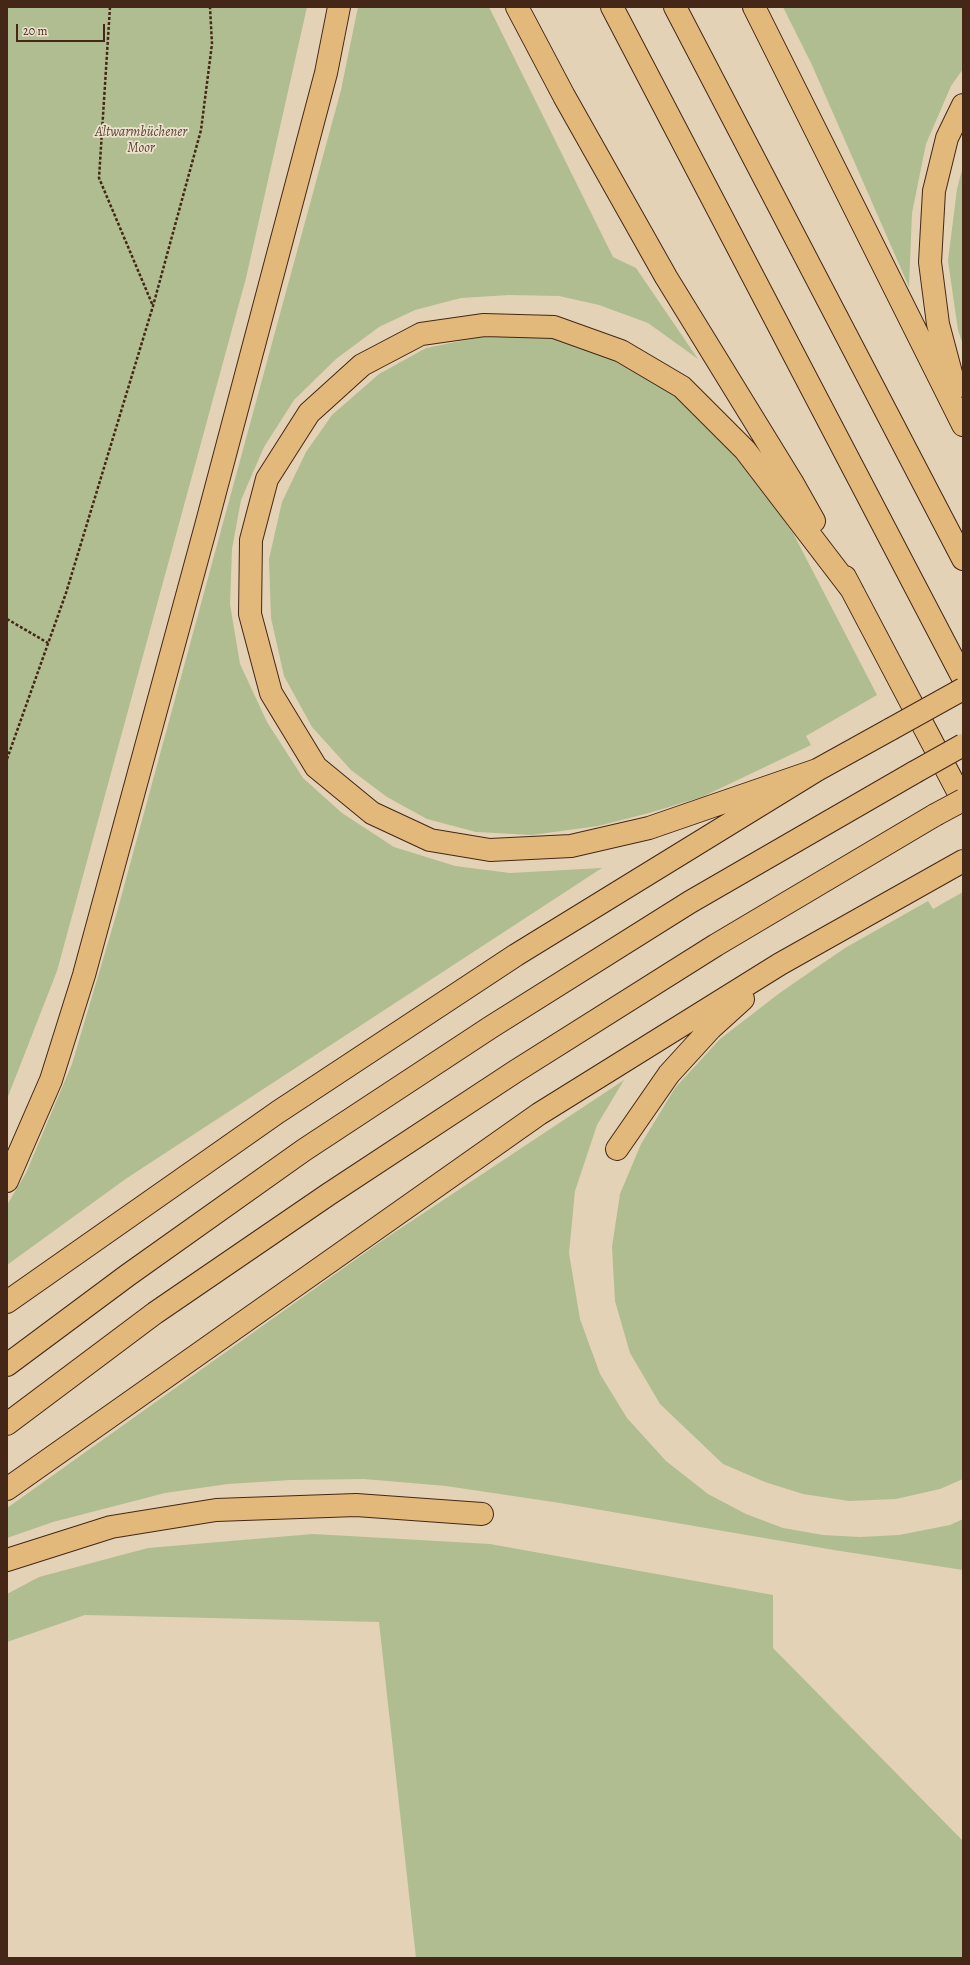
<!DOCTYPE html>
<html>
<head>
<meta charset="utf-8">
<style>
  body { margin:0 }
  #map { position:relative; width:970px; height:1965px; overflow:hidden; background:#e3d2b6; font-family:Alegreya,serif }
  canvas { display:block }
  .frame { position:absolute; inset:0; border:8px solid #442716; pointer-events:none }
  .scale { position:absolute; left:16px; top:24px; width:89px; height:18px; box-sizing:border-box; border:2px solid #442716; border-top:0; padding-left:5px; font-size:12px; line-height:14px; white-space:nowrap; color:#442716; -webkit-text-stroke:3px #ede2d0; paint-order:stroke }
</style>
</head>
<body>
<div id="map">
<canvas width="970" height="1965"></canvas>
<div class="frame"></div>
<div class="scale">20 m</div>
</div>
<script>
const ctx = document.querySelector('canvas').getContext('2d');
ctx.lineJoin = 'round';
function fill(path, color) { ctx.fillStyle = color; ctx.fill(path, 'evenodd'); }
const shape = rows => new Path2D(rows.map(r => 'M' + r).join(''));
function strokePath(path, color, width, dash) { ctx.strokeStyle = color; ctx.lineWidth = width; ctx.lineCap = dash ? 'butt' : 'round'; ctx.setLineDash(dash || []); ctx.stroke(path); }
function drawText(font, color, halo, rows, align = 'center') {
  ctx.font = font + ' Alegreya,serif'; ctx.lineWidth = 3.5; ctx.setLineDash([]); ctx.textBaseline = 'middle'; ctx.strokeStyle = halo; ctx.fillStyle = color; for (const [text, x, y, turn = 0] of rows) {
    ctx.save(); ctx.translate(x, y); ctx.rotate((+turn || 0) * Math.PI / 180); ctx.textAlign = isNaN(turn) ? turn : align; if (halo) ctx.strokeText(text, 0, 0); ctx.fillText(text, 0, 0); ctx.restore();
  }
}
fill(shape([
  [7,7,307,7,246,278,57,971,7,1099],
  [358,7,489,7,613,257,636,268,698,359,648,323,599,305,559,296,509,295,461,298,415,310,379,327,336,359,294,400,264,447,241,500,232,549,230,604,240,664,267,722,303,778,342,813,394,847,455,866,510,873,602,868,127,1178,7,1265,7,1205,26,1173,72,1064,117,912,341,90],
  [783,7,963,7,963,69,951,86,926,144,912,213,909,287,812,65],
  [963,166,963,345,958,330,948,261,957,189],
  [486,336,546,337,615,358,666,386,703,419,744,464,793,533,877,695,806,736,811,745,702,797,649,813,598,826,532,835,476,832,427,819,387,797,351,770,312,727,284,676,271,618,269,559,282,502,306,452,332,415,379,374,426,348],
  [963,892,963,1479,940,1489,896,1499,849,1501,803,1494,765,1482,723,1464,660,1404,630,1353,615,1301,612,1247,620,1194,641,1144,675,1088,720,1039,781,992,845,948,928,901,933,909],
  [624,1080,597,1125,575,1191,569,1253,580,1319,600,1374,627,1418,666,1461,708,1494,746,1514,783,1528,823,1535,860,1537,899,1535,950,1525,963,1519,963,1570,834,1550,560,1503,446,1486,364,1479,291,1480,228,1484,165,1493,53,1522,7,1538,7,1508,383,1240],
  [313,1534,490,1544,773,1595,773,1648,963,1841,963,1958,416,1958,379,1622,85,1615,7,1642,7,1594,39,1577,148,1548]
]), '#b0bd91');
const highway = shape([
  [517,7,564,96,666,277,792,482,814,521],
  [612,7,963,678],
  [675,7,963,559],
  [754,7,963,425],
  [955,388,938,324,930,262,934,191,947,138,963,105],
  [845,577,963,801],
  [817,770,649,828,571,846,490,850,430,840,372,813,316,767,271,693,250,614,251,540,267,479,309,413,362,365,421,334,484,325,554,327,621,351,682,387,745,450,852,590],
  [617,1149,669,1074,711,1028,743,999],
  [7,1181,51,1080,84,975,206,526,326,73,339,7],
  [7,1302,278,1112,516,955,817,770,891,729],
  [7,1365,128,1275,304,1150,491,1027,690,902,915,772],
  [7,1424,155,1313,329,1194,516,1071,716,945,935,815],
  [7,1489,539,1114,780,964,963,861],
  [7,1560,111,1527,216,1510,356,1505,482,1514]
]);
strokePath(highway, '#442716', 24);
strokePath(shape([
  [110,7,99,178,153,306],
  [7,619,48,643],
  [7,759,66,593,153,306,201,130,212,44,210,7]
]), '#442716', 2.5, [3, 2]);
strokePath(highway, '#e2b97b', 22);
const highwayBridge = shape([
  [891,729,963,689],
  [915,772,963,745],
  [935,815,963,800]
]);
strokePath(highwayBridge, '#442716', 24, []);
strokePath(highwayBridge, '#e2b97b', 22);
drawText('italic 14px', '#5a452f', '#ede2d0', [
  ["Altwarmbüchener",141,133],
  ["Moor",141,149]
]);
</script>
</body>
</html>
